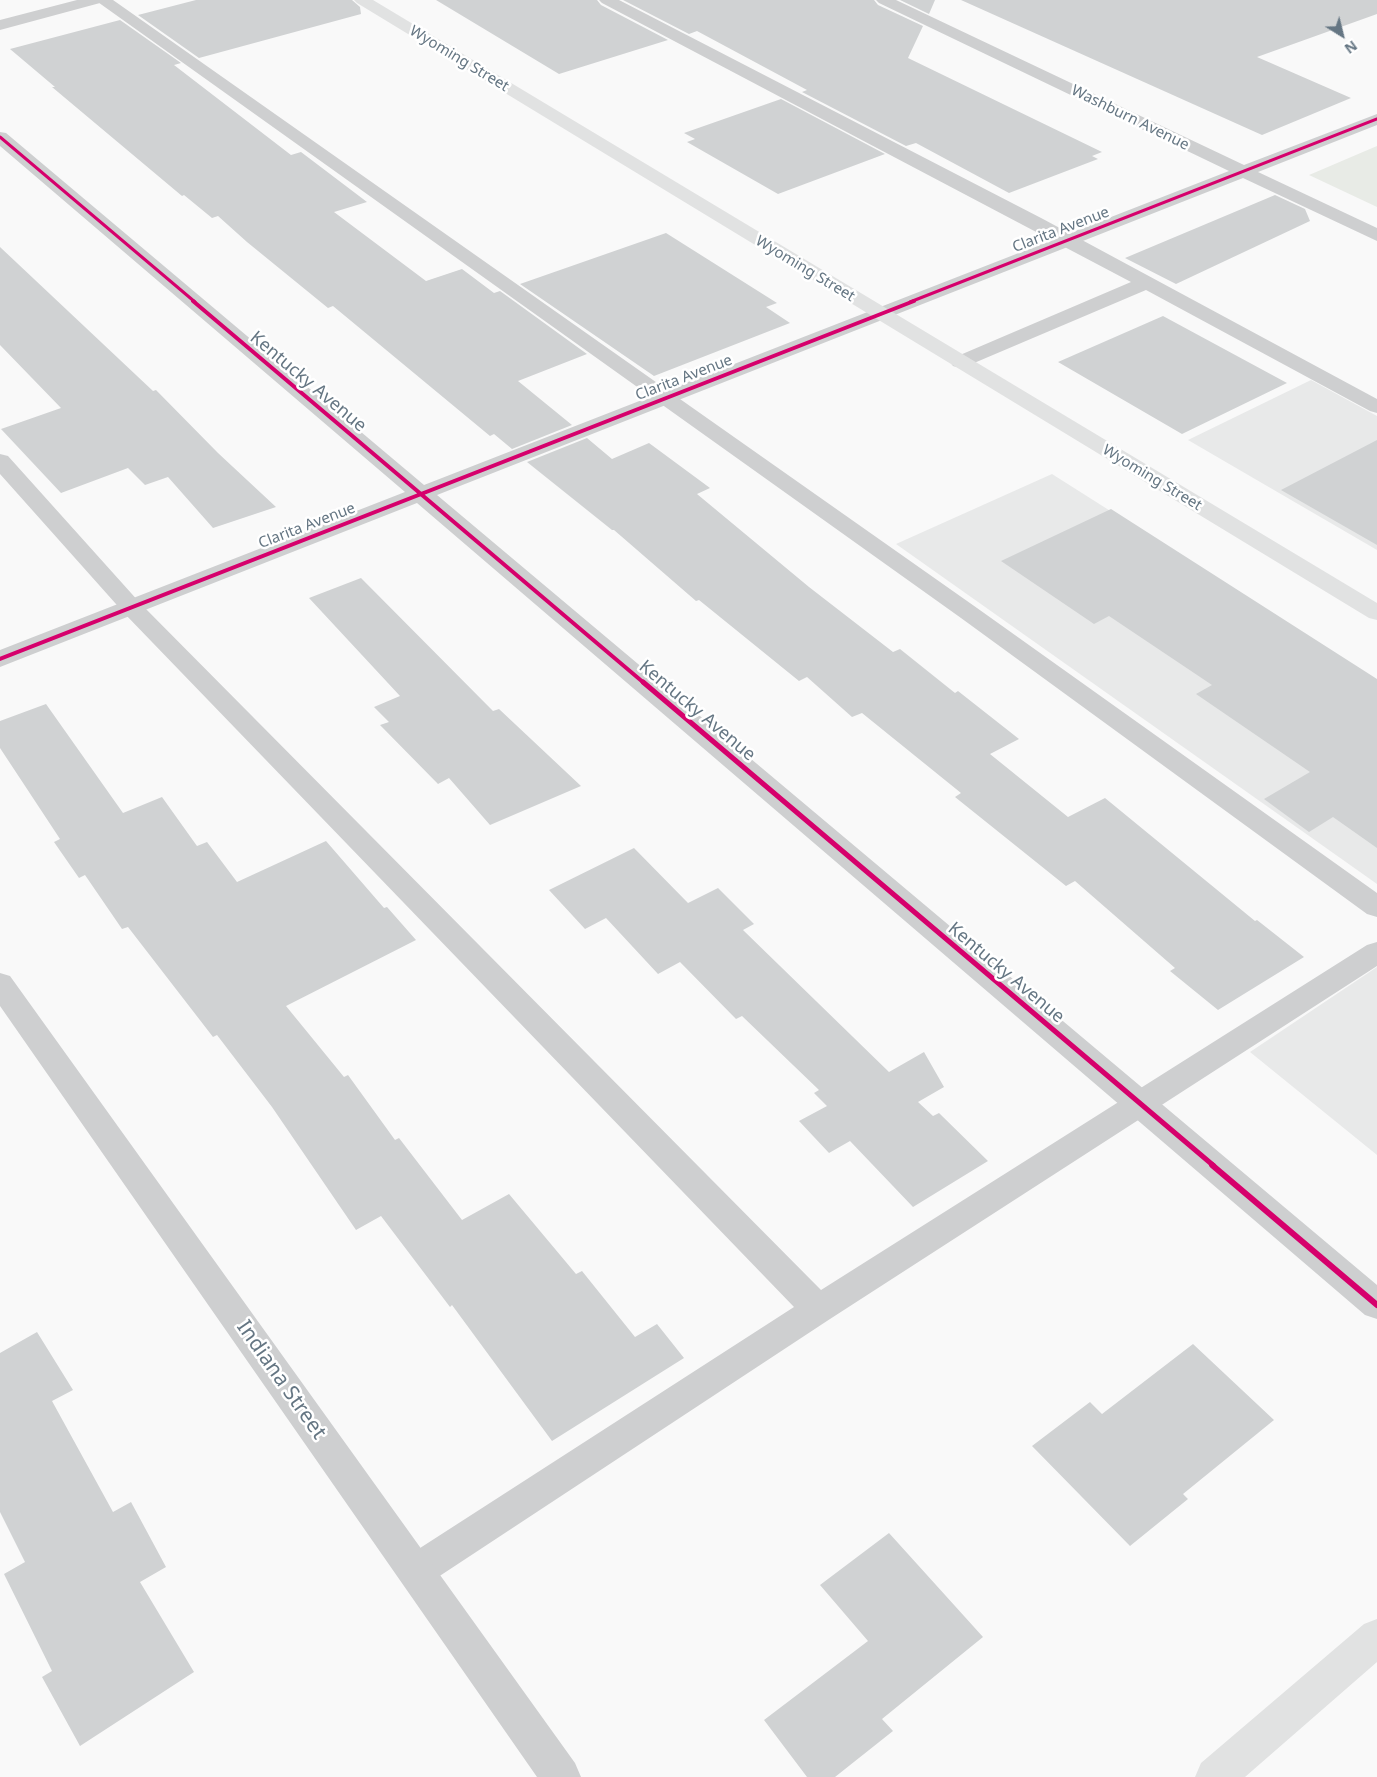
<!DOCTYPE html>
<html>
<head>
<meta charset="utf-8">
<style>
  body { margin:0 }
  #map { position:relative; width:1377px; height:1777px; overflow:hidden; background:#f9f9f9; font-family:"Noto Sans",sans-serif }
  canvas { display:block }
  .north { position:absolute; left:1317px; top:10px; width:50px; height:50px; -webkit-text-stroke:4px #fff; paint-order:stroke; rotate:144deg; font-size:14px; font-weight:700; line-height:20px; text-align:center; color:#657683 }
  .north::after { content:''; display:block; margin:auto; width:18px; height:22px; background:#657683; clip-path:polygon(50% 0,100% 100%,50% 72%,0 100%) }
</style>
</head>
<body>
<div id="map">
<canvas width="1377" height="1777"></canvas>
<div class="north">N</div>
</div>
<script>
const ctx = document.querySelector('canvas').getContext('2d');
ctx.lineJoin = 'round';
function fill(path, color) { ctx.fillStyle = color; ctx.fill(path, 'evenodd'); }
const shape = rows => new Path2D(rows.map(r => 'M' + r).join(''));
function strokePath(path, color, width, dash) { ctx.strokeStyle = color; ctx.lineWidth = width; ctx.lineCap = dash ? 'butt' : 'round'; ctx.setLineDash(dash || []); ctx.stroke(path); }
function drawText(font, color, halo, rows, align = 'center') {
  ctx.font = font + ' "Noto Sans",sans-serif'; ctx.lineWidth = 5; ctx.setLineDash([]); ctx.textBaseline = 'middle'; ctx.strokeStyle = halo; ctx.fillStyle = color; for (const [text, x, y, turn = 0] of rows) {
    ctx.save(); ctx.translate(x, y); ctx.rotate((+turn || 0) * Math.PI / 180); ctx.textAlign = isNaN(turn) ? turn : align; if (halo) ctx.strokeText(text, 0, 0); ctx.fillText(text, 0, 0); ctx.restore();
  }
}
fill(shape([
  [1311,380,1377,416,1377,550,1188,440],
  [1052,474,1377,680,1377,884,896,544],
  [1377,967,1377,1155,1250,1052]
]), '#e8e9e9');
fill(shape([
  [1377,146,1377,207,1309,175]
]), '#e8ebe6');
fill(shape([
  [196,0,352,0,360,7,361,14,199,58,138,15],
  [436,0,597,0,601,5,668,40,559,74],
  [623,0,874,0,878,5,923,26,908,58,1102,152,1092,156,1098,159,1009,193,916,143,906,146,802,92,807,90,697,31,689,34],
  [900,0,935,0,929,14],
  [961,0,1377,0,1377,14,1257,57,1351,98,1262,135],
  [120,20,181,63,174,65,291,155,301,152,367,202,334,212,426,281,462,269,494,293,500,291,587,354,518,381,572,425,512,449,494,434,490,436,333,306,328,308,247,242,218,216,212,218,184,195,182,196,52,87,55,87,10,49],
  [781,99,885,154,778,194,687,142,695,139,684,133],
  [1275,195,1305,209,1310,221,1176,284,1125,258],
  [666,233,777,303,766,307,790,323,654,376,520,284],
  [0,247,153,391,156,390,218,453,276,507,213,528,168,477,145,485,128,468,61,493,1,429,61,408,0,345],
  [1163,316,1287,383,1182,434,1058,362],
  [587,438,612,459,649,443,710,488,697,494,809,587,893,652,900,649,955,693,958,691,1019,739,990,754,1068,817,1105,798,1255,921,1257,920,1304,957,1218,1010,1170,971,1175,968,1075,881,1066,886,955,797,961,793,862,713,852,717,807,677,799,681,699,600,696,601,614,530,612,530,527,462],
  [1377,440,1377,545,1281,490],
  [1111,509,1377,679,1377,848,1333,817,1309,832,1264,799,1310,772,1196,694,1212,685,1109,616,1094,624,1001,561],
  [361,578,493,711,499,709,581,786,490,825,449,778,438,784,380,725,389,722,374,707,400,696,309,598],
  [46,704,123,813,162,797,197,846,207,842,237,882,326,841,384,908,387,907,416,940,286,1006,344,1077,348,1075,395,1140,399,1138,462,1220,509,1194,576,1274,582,1271,635,1337,657,1324,684,1358,552,1441,452,1305,450,1307,381,1216,356,1230,272,1107,217,1035,213,1037,128,927,122,929,85,875,79,878,54,842,60,839,0,748,0,721],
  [634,848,688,903,718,888,754,924,743,930,889,1072,924,1052,944,1087,918,1102,933,1116,939,1113,988,1161,913,1207,850,1141,829,1153,799,1121,827,1106,814,1093,819,1090,742,1016,736,1019,680,962,658,974,606,918,585,929,549,890],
  [37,1332,73,1390,52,1401,113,1512,131,1502,166,1567,140,1582,194,1672,80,1746,42,1677,52,1671,4,1574,25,1562,0,1512,0,1353],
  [1193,1344,1274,1420,1183,1494,1188,1499,1130,1546,1032,1446,1090,1402,1102,1414],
  [889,1533,983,1637,882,1719,893,1731,835,1777,807,1777,764,1720,868,1641,820,1585]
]), '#d0d2d3');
fill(shape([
  [95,0,113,0,977,608,1377,893,1377,917,1367,914,961,618,95,0],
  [599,0,619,0,1043,219,1377,399,1377,413,1370,411,1146,290,967,366,960,368,953,366,950,362,953,358,1131,282,602,3,599,0],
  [0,454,8,456,140,603,821,1290,1367,945,1377,942,1377,966,830,1319,429,1583,416,1588,403,1583,398,1571,403,1559,794,1307,124,613,0,474,0,454]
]), '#cecfd0');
fill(shape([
  [77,0,103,0,100,3,0,30,0,20,77,0],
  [876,0,896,0,1244,165,1377,114,1377,125,1258,172,1377,228,1377,241,1243,178,437,495,1377,1285,1377,1319,1365,1315,417,503,0,667,0,650,405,492,0,146,0,132,6,133,424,485,1229,171,879,3,876,0],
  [0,973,10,976,575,1763,581,1777,537,1777,0,1006,0,973]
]), '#cecfd0');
fill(shape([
  [354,0,373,0,1377,603,1377,620,1369,618,357,3,354,0],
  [1377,1619,1377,1662,1245,1777,1195,1777,1201,1763,1364,1624,1377,1619]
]), '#e1e2e2');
strokePath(shape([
  [0,137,195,302],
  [910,302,1377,119]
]), '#d6006c', 3);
strokePath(shape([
  [193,301,644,683],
  [0,659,914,301]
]), '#d6006c', 4);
strokePath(shape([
  [643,682,1214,1166]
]), '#d6006c', 5);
strokePath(shape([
  [1212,1165,1377,1305]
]), '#d6006c', 6);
drawText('15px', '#657683', '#fff', [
  ["Wyoming Street",459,59,31],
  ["Washburn Avenue",1130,118,26],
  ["Clarita Avenue",1061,230,-21],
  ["Wyoming Street",805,269,31],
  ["Clarita Avenue",684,378,-21],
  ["Wyoming Street",1152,478,31],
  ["Clarita Avenue",307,526,-21]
]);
drawText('18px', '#657683', '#fff', [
  ["Kentucky Avenue",308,382,40],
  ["Kentucky Avenue",697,711,40],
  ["Kentucky Avenue",1006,973,40]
]);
drawText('21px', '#657683', '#fff', [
  ["Indiana Street",281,1380,55]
]);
</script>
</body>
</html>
